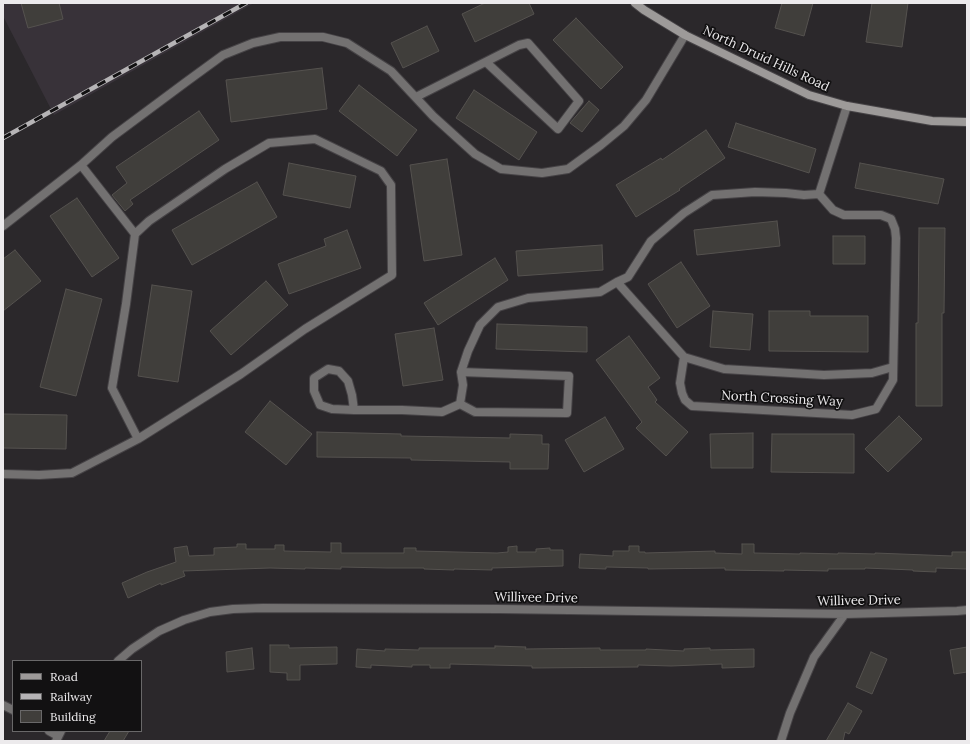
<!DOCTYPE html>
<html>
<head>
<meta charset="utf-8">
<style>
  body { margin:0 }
  #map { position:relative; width:970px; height:744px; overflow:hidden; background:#2b282b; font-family:Lora,serif }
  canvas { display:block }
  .frame { position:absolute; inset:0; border:4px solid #eceaec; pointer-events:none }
  .legend { position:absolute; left:12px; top:660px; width:130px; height:72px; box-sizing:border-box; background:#121112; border:1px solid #696869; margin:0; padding:5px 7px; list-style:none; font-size:12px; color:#eceaec }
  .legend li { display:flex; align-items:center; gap:8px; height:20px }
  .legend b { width:20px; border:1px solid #696869 }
</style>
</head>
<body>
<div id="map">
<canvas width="970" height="744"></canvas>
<div class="frame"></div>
<ul class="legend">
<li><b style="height:5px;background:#9d9a99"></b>Road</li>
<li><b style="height:5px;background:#b6b4b6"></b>Railway</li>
<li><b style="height:11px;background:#403e3b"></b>Building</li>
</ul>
</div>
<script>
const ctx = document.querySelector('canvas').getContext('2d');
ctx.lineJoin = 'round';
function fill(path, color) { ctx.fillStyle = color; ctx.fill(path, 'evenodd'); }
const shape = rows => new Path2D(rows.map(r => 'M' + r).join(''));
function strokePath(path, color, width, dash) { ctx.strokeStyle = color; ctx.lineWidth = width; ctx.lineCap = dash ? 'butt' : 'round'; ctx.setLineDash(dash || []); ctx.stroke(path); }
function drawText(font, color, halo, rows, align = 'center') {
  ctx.font = font + ' Lora,serif'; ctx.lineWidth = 3.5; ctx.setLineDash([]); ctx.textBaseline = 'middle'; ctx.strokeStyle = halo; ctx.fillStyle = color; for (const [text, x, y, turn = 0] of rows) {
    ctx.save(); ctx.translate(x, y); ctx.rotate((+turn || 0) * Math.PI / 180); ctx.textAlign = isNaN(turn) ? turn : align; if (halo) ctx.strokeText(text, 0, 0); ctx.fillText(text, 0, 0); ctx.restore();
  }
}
fill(shape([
  [3,3,254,3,54,115,3,16]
]), '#383239');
const building = shape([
  [21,3,59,3,63,19,28,28,21,3],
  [485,3,529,3,534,14,475,42,462,14,485,3],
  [782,3,813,3,804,36,775,28,782,3],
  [872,3,908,3,902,47,866,42,872,3],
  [576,18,623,67,601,89,553,40,576,18],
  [427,26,439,51,403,68,391,43,427,26],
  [322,68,327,109,231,122,226,80,322,68],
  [359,85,417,130,397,156,339,111,359,85],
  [474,90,537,132,519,160,456,118,474,90],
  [589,101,599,110,582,132,570,123,589,101],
  [199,111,219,140,130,200,133,204,125,211,112,195,127,183,116,167,199,111],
  [736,123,816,149,809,173,728,147,736,123],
  [706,130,725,158,679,189,680,190,636,217,616,185,661,158,662,160,706,130],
  [447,159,462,255,424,261,410,165,447,159],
  [289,163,356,176,350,208,283,195,289,163],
  [860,163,944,179,938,204,855,188,860,163],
  [257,182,277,217,192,265,172,230,257,182],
  [77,198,119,258,92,277,50,216,77,198],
  [777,221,780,246,697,255,694,230,777,221],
  [919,228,945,228,944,313,942,313,942,406,916,406,916,323,918,323,919,228],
  [347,230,361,268,289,294,278,264,326,246,324,239,347,230],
  [833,236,865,236,865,264,833,264,833,236],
  [602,245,603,270,518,276,516,251,602,245],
  [15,250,41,281,3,311,3,259,15,250],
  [495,258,508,280,438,325,424,303,495,258],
  [681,262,710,306,677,328,648,284,681,262],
  [266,281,288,305,231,355,210,331,266,281],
  [152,285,192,291,178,382,138,376,152,285],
  [66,289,102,299,76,396,40,387,66,289],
  [713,311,753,314,750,350,710,347,713,311],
  [769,311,810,311,810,316,868,316,868,352,769,351,769,311],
  [497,324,587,327,587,352,496,349,497,324],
  [434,328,443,380,403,386,395,334,434,328],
  [629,336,660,378,648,387,657,400,655,402,688,432,666,456,636,428,642,422,596,360,629,336],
  [270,401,312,434,286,465,245,432,270,401],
  [3,414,67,415,66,449,3,448,3,414],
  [899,416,922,439,888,472,865,449,899,416],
  [605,417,624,449,584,472,565,440,605,417],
  [317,432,401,434,401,436,510,438,510,434,542,435,542,444,549,444,548,469,510,469,510,462,411,460,411,458,317,457,317,432],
  [753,433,753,468,711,468,710,434,753,433],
  [772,434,854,434,854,473,771,472,772,434],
  [331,543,341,543,341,553,404,553,404,548,416,548,416,551,497,553,508,552,508,547,517,546,517,552,536,552,536,549,550,548,550,550,563,550,563,566,492,568,492,570,454,569,454,570,424,569,424,568,387,568,341,567,341,569,305,568,305,569,270,568,183,571,185,576,161,585,161,583,128,598,122,583,147,572,176,562,174,548,187,546,189,556,214,555,214,548,237,547,237,544,246,544,246,549,275,549,275,545,284,545,284,551,331,552,331,543],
  [742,544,754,544,754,553,800,554,800,553,838,554,838,553,875,554,875,553,952,556,952,552,967,552,967,569,936,568,936,572,913,571,913,570,865,568,865,569,828,569,828,571,784,570,784,571,725,570,725,568,648,569,648,568,606,567,606,569,579,568,580,554,613,556,613,551,629,551,629,546,639,546,639,552,645,552,645,553,715,551,715,553,742,554,742,544],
  [270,645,289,645,289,648,337,647,337,664,300,665,300,680,287,680,287,673,270,672,270,645],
  [495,646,526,647,525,649,600,648,600,650,646,650,646,649,684,651,684,649,710,648,710,650,754,649,754,667,722,668,722,664,671,666,638,665,638,667,532,668,532,666,450,664,450,668,430,668,430,665,412,665,412,667,371,665,371,668,356,667,357,649,385,651,385,649,419,650,419,648,495,648,495,646],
  [967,647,967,672,954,674,950,650,967,647],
  [252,648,254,669,227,672,226,652,252,648],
  [871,652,887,659,872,694,856,687,871,652],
  [848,703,862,711,849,734,845,732,843,741,826,741,848,703],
  [110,731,129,731,123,741,104,741,110,731]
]);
fill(building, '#403e3b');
strokePath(building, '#55524f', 1);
const street = shape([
  [416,97,519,45,528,43,579,101,558,129,486,62],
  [819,194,847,106],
  [3,226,81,165,112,137,186,82,223,55,253,43,280,37,323,37,347,43,391,71,433,116,475,154,501,169,542,173,568,169,601,145,624,126,646,100,685,35],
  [135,234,126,304,112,388,138,439],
  [684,357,724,369,824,375,872,373,893,367],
  [460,404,475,412,567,413,569,376,461,372],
  [354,410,352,395,348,381,339,371,328,369,314,378,314,391,320,405,332,409,354,410,402,410,442,412,460,404,463,385,461,372,468,351,480,325,498,307,528,298,600,292,617,282,628,277,651,241,684,213,712,195,755,192,786,193,804,195,819,194,833,210,844,215,881,215,891,219,895,229,896,238,893,380,876,409,852,415,692,406,685,400,682,393,680,383,684,357,617,282],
  [3,474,39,475,72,473,138,439,241,374,305,329,392,275,391,185,381,171,315,139,269,143,225,169,149,221,135,234,81,165],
  [118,661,132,649,159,631,184,620,210,612,233,609,263,608,499,609,845,614,957,611,967,610],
  [3,705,13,710],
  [49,731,58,736],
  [56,741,61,731],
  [781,741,790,713,814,657,845,614]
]);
const secondary = shape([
  [635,3,644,10,685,35,809,95,847,106,932,121,967,122]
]);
strokePath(street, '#464346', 10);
strokePath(secondary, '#464346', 10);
strokePath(street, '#737171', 8);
strokePath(secondary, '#9d9a99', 8);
const rail = shape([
  [3,138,246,3]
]);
strokePath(rail, '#b6b4b6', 4.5);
strokePath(rail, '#121112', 3, [9]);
drawText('13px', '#eceaec', '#121112', [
  ["North Druid Hills Road",766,59,25],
  ["North Crossing Way",782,399,3],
  ["Willivee Drive",536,598,1],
  ["Willivee Drive",859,601,-1]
]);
</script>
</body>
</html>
